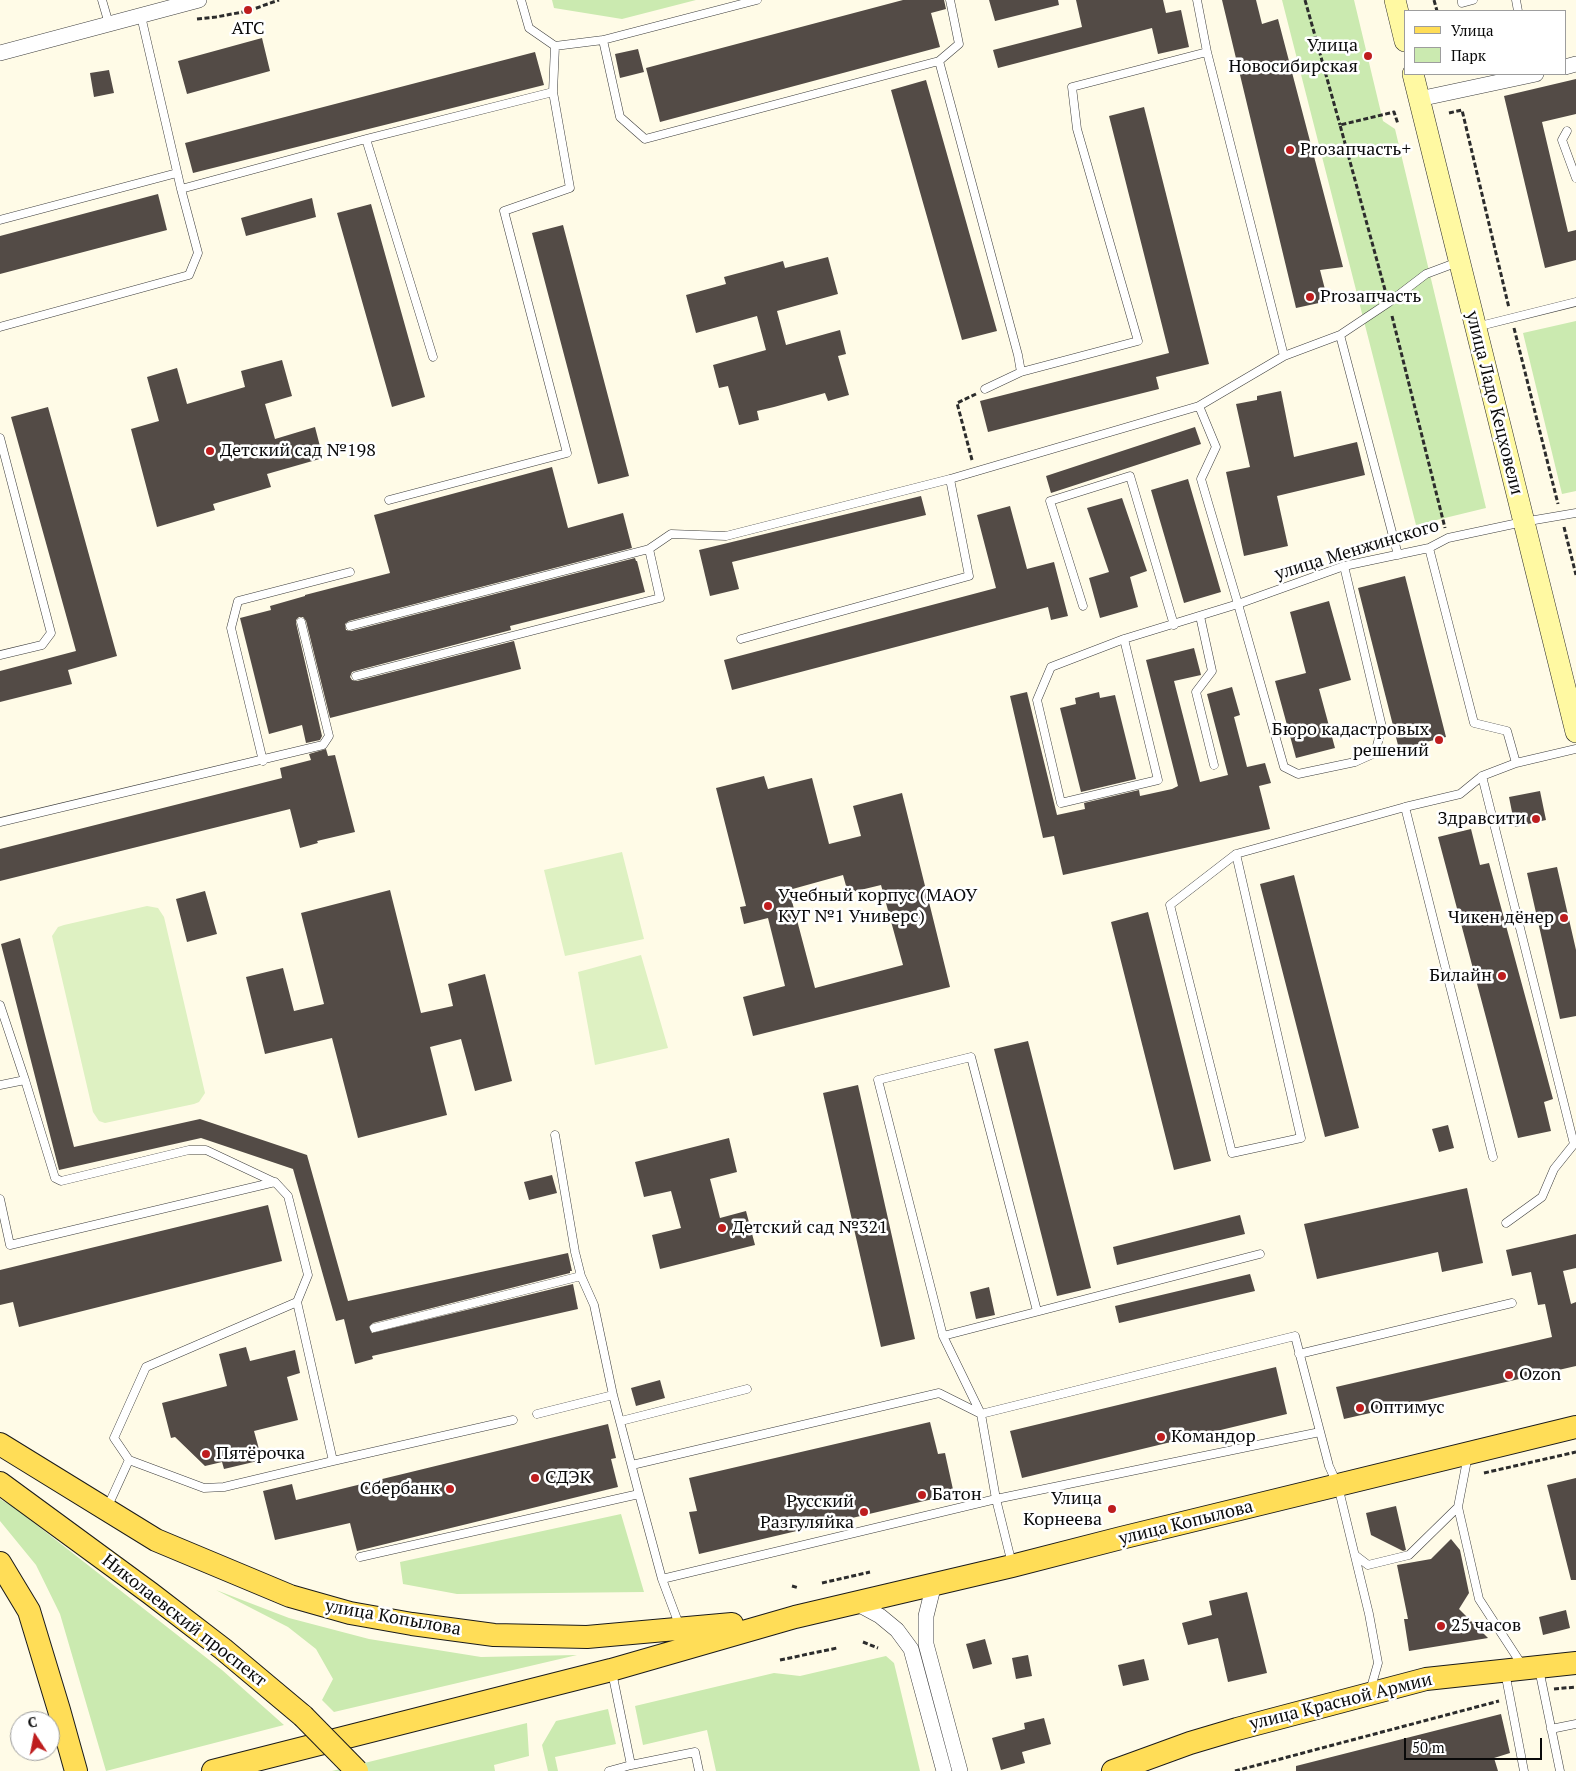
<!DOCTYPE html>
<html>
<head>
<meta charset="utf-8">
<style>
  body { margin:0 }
  #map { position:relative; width:1576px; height:1771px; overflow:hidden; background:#fffbe7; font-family:"PT Serif",serif }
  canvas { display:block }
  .legend { position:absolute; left:1404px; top:10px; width:162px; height:65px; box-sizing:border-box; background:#fff; border:1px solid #9d9d9d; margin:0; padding:6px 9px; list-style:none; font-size:15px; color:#0a0a0a }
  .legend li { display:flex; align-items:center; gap:10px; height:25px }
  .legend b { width:25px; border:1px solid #9d9d9d }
  .north { position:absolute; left:10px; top:1711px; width:50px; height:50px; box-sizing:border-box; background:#fff; border:1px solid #9d9d9d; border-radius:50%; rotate:349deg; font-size:14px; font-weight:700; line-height:20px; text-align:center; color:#0a0a0a }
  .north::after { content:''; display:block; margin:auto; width:18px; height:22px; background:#be1d1e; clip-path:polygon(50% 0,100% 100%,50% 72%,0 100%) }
  .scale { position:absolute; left:1404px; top:1738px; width:138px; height:22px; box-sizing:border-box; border:2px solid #0a0a0a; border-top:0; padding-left:6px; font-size:15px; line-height:18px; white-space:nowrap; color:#0a0a0a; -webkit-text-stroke:4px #fff; paint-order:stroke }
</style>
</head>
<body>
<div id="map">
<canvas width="1576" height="1771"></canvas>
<ul class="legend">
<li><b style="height:6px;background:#ffdd57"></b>Улица</li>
<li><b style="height:14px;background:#cbeab0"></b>Парк</li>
</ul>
<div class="north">С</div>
<div class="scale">50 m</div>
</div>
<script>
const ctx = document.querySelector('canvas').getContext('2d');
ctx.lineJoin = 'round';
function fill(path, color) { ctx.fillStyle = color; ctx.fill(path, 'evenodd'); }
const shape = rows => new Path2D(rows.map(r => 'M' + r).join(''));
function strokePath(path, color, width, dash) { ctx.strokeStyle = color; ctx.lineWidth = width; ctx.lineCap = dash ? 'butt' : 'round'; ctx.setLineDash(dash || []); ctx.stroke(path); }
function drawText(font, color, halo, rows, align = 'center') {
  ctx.font = font + ' "PT Serif",serif'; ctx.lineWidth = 5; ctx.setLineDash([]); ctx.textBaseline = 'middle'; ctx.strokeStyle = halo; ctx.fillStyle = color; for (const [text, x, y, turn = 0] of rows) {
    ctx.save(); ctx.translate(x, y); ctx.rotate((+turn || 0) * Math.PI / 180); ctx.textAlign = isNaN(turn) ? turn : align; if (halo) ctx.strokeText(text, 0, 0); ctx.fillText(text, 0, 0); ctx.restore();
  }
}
fill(shape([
  [552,0,696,0,622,19,554,8],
  [1282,0,1354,0,1383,121,1395,129,1486,508,1416,525],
  [1576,321,1576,491,1562,494,1523,333],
  [0,1499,15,1508,222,1670,284,1725,106,1771,60,1614,36,1565,0,1521],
  [621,1514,644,1592,457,1594,403,1584,400,1562],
  [216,1590,289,1618,369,1639,481,1657,577,1655,334,1712,322,1700,333,1679,316,1649,288,1627],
  [886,1656,894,1663,920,1771,716,1771,707,1730,643,1745,635,1706,774,1673,800,1676],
  [608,1709,616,1744,555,1757,558,1771,548,1771,542,1745,556,1721],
  [527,1723,529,1756,494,1765,495,1771,332,1771]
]), '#cbeab0');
fill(shape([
  [622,852,644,939,565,956,544,870],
  [147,906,158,908,164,917,205,1093,199,1102,194,1104,105,1123,99,1121,93,1112,52,936,58,927,64,925],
  [641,955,668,1048,595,1065,578,972]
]), '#def1c2');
fill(shape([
  [903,0,944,0,946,9,931,13,940,47,660,122,646,68],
  [989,0,1058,0,1059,5,995,21],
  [1076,0,1163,0,1166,13,1181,10,1189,47,1158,54,1152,28,998,68,993,50,1082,27],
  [1222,0,1256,0,1262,24,1278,19,1343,267,1320,270,1328,301,1296,308],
  [262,38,270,71,187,94,178,61],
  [638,49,644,72,620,78,615,54],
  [535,52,544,85,193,173,185,143],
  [109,70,114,93,94,97,90,73],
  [1576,79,1576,114,1542,122,1568,232,1576,230,1576,260,1545,268,1504,96],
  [926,80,997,331,962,340,891,90],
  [1144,107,1209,364,1156,377,1159,389,988,432,980,401,1169,353,1109,116],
  [158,194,167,230,0,274,0,236],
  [312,198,316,217,246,236,241,218],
  [371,204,425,397,392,407,337,213],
  [563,225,629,476,598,484,532,233],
  [828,257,838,294,777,311,786,345,840,330,846,354,838,356,849,395,828,401,825,393,774,407,757,411,759,420,739,425,728,386,719,388,713,365,766,350,757,316,696,333,686,295,726,284,724,277,765,266,783,261,785,268],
  [282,360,292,396,265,404,275,439,315,427,323,458,267,474,271,487,213,504,215,510,157,527,131,429,159,421,147,377,177,368,187,404,245,387,241,371],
  [1281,391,1294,457,1357,442,1365,475,1277,496,1288,546,1244,556,1226,472,1250,467,1236,404,1257,400,1257,396],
  [48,407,117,656,68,670,72,684,0,702,0,671,76,651,11,417],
  [1195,427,1201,444,1051,493,1046,476],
  [552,467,568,528,623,513,632,548,349,621,345,624,346,630,351,631,635,558,636,561,637,561,645,592,510,626,511,630,355,671,352,672,350,677,352,680,357,681,514,641,521,669,330,718,306,621,303,617,299,617,296,620,296,623,322,736,320,740,306,743,302,725,269,734,240,618,271,610,270,606,305,596,305,595,390,573,374,515],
  [1188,479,1221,592,1184,603,1151,490],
  [921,496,926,515,732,562,739,589,710,596,699,550],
  [1122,498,1147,571,1130,577,1138,607,1100,618,1089,578,1109,572,1087,508],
  [1010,506,1027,569,1054,562,1068,616,1051,620,1048,607,732,690,724,660,996,588,977,515],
  [1405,576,1446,737,1399,749,1358,588],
  [1329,601,1351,680,1319,689,1335,748,1296,758,1275,681,1306,673,1290,612],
  [1194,648,1201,675,1174,681,1200,782,1228,775,1207,694,1232,687,1240,715,1234,717,1247,767,1265,763,1271,783,1259,786,1270,829,1063,875,1054,836,1043,838,1010,696,1027,692,1057,815,1085,809,1084,803,1139,790,1140,796,1172,789,1178,786,1146,660],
  [1099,692,1100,698,1115,695,1136,779,1081,792,1060,708,1076,704,1075,698],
  [326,749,328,756,335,755,355,832,317,841,318,843,300,848,290,809,0,881,0,849,282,778,280,768,311,760,309,754],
  [764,776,768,789,812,778,829,844,861,836,853,806,902,793,950,987,753,1036,743,997,785,986,768,918,744,924,740,907,746,906,716,788],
  [843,875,848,893,881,885,903,965,815,988,789,890],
  [1540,791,1546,820,1515,827,1509,797],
  [1471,829,1480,865,1489,863,1553,1099,1544,1102,1551,1131,1518,1138,1438,837],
  [1557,867,1576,950,1576,1016,1560,1019,1527,873],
  [1294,875,1359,1128,1325,1137,1260,884],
  [390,890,421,1013,453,1006,448,984,485,974,512,1081,475,1091,461,1039,430,1047,447,1115,358,1138,332,1038,265,1054,246,977,283,968,294,1011,324,1004,301,913],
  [205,891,217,934,187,942,176,899],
  [1148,912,1211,1161,1174,1170,1111,922],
  [20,938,74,1147,200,1119,307,1155,348,1301,568,1253,572,1271,570,1271,570,1273,373,1323,369,1327,372,1333,573,1284,578,1309,372,1356,373,1359,355,1364,344,1319,336,1321,293,1169,201,1138,59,1170,1,944],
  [1028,1041,1091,1288,1057,1296,994,1049],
  [858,1085,915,1339,881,1347,823,1093],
  [1448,1125,1454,1148,1439,1152,1432,1129],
  [729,1138,737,1172,710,1179,720,1218,746,1211,755,1245,660,1269,652,1235,681,1228,671,1191,644,1197,635,1162],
  [552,1175,557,1193,529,1200,524,1182],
  [1467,1188,1483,1263,1442,1272,1438,1252,1317,1279,1304,1224],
  [268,1205,282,1261,19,1327,13,1302,0,1305,0,1270],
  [1240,1215,1245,1234,1117,1265,1113,1247],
  [1576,1234,1576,1268,1563,1271,1571,1304,1576,1302,1576,1366,1344,1419,1336,1387,1552,1337,1545,1304,1538,1305,1531,1272,1512,1276,1506,1250],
  [1250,1274,1255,1291,1119,1323,1115,1306],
  [989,1287,995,1315,976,1319,970,1292],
  [246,1347,250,1361,295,1350,300,1373,287,1377,298,1420,254,1431,262,1460,224,1469,222,1462,205,1466,175,1437,171,1438,162,1403,227,1386,219,1354],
  [1276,1367,1287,1414,1022,1478,1010,1431],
  [660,1380,665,1398,636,1406,631,1388],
  [930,1422,938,1454,945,1453,954,1494,699,1554,689,1512,697,1511,689,1478],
  [608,1424,616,1458,611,1459,618,1487,357,1551,350,1523,275,1540,263,1491,292,1484,296,1500],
  [1576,1478,1576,1580,1571,1580,1547,1485],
  [1396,1506,1406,1550,1403,1551,1371,1535,1366,1513],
  [1451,1539,1460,1550,1469,1593,1459,1609,1488,1638,1409,1651,1404,1619,1408,1619,1397,1565,1431,1559],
  [1247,1592,1267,1673,1228,1682,1218,1638,1188,1645,1182,1623,1212,1615,1209,1601],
  [1566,1610,1570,1628,1543,1635,1539,1617],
  [985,1639,992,1664,973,1669,966,1644],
  [1028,1655,1032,1676,1016,1679,1012,1658],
  [1144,1659,1149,1680,1123,1686,1118,1665],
  [1501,1714,1510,1753,1494,1758,1498,1771,1296,1771,1296,1766],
  [1044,1718,1051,1744,1022,1752,1025,1763,1001,1770,992,1738,1025,1729,1024,1723]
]), '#534b46');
const service = shape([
  [102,0,109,24,110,24],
  [521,0,529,28,555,46,603,40,757,0],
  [950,0,959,44,939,61,1018,355,1021,372],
  [1197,0,1207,52,1284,356],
  [1462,0,1462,3,1473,0],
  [1516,0,1518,11],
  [603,40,620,117,645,139,939,61],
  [1567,131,1562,140,1576,178],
  [366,139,433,357],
  [181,189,366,139,553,92],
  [0,220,177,173],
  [0,327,189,275,198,253,181,189,141,16,139,17],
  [1476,327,1576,302],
  [1340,335,1398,555],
  [985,389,1021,372,1138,341,1077,129,1072,87,1207,52],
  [1199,406,1216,447,1201,479,1238,604,1284,767,1298,774,1355,762,1375,753,1382,727,1344,566],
  [0,438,51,633,42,645,0,655],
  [389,500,567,453,504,211,570,188,553,92,555,46],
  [1429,548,1474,723,1507,731,1516,763],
  [1083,606,1050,501,1130,476,1174,625],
  [1200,616,1212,671,1196,692,1214,765],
  [350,626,649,549,671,534,726,536,950,479,1199,406,1284,356,1340,335,1388,303,1426,274,1458,262],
  [741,639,969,576,950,479],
  [1124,639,1051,667,1037,700,1061,803,1158,780,1124,639,1238,604,1344,566,1429,548,1448,538,1523,522,1576,513],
  [356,676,660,598,649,549],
  [263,761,231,628,238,601,350,572],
  [1482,776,1574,1144,1576,1143],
  [1405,807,1493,1157],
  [0,822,323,745,329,736,301,622],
  [1236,854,1170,905,1232,1153,1301,1138,1236,854,1405,807,1460,794,1482,776,1516,763,1576,749],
  [0,1005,25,1080,0,1085],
  [25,1080,55,1178,61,1181,189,1150,206,1150,274,1182],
  [555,1135,575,1252,581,1276,594,1305,613,1395,639,1494,662,1579,680,1627],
  [0,1199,10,1245,275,1182,288,1196,308,1275,297,1302,146,1367,114,1438,129,1460,107,1508],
  [1506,1223,1542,1197,1554,1169,1574,1144],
  [297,1302,333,1461],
  [374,1328,581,1276],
  [943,1336,1260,1254],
  [1299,1354,1512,1303],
  [537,1414,613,1395],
  [621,1421,747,1389],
  [1468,1455,1458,1507,1479,1599,1522,1665],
  [129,1460,204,1488,224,1487,333,1461,513,1420],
  [632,1465,939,1393,981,1414,1295,1336,1329,1466,1338,1486,1369,1614,1378,1663,1370,1691],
  [1355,1555,1368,1565,1409,1555,1458,1507],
  [360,1557,639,1494],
  [1012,1564,996,1499,981,1414,943,1336,878,1080,971,1057,1037,1311],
  [662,1579,996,1499,1320,1432],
  [1539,1669,1560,1771],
  [1505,1672,1524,1771],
  [1551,1729,1576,1724],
  [631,1765,695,1752,699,1771],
  [609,1771,631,1765,612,1672]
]);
const minor = shape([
  [0,53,199,0],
  [1565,67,1576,64],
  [1419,99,1536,74],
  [934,1584,926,1616,926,1644,960,1771],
  [856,1603,880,1616,897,1630,911,1649,944,1771]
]);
const secondary = shape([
  [1395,0,1405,41],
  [1413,74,1576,732]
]);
const primary = shape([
  [0,1444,156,1540,290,1596,350,1613,412,1624,494,1635,587,1637,732,1624],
  [0,1483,150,1593,223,1649,303,1716],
  [0,1563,29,1611,59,1710,76,1771],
  [213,1771,611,1670,795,1617,1012,1566,1121,1538,1576,1427],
  [1113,1771,1190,1743,1237,1729,1426,1679,1576,1663]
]);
strokePath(service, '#3d3d3d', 9);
strokePath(minor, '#3d3d3d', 16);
strokePath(secondary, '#2c2c2c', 22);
strokePath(primary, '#1b1b1b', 24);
strokePath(shape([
  [1305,0,1340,125],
  [1434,0,1437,11],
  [197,19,216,17,248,11,279,0],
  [1449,113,1462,110,1509,308],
  [1385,290,1340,125,1394,112,1398,124],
  [1392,316,1445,528],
  [1514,328,1558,504],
  [972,460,957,403,976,394],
  [1564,527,1576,575],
  [1484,1473,1576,1452],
  [822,1583,870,1572],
  [792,1586,799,1588],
  [863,1642,878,1648],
  [780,1660,837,1648],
  [1554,1689,1576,1687],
  [1235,1771,1499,1701]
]), '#2c2c2c', 3, [5, 2.5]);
strokePath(service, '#fff', 8);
strokePath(minor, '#fff', 15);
strokePath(secondary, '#fff9a2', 21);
strokePath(primary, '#ffdd57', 22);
const primaryBridge = shape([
  [303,1716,357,1771]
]);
strokePath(primaryBridge, '#1b1b1b', 24, []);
strokePath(primaryBridge, '#ffdd57', 22);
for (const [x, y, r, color] of [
  [248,10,5,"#be1d1e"],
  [1368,56,5,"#be1d1e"],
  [1290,150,5,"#be1d1e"],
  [1310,297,5,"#be1d1e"],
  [210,451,5,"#be1d1e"],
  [1439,740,5,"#be1d1e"],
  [1536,819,5,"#be1d1e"],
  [768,906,5,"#be1d1e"],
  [1564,918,5,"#be1d1e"],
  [1502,976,5,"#be1d1e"],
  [722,1228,5,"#be1d1e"],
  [1509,1375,5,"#be1d1e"],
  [1360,1408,5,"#be1d1e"],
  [1161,1437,5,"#be1d1e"],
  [206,1454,5,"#be1d1e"],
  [535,1478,5,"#be1d1e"],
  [450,1489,5,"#be1d1e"],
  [922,1495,5,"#be1d1e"],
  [1112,1509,5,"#be1d1e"],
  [864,1512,5,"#be1d1e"],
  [1441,1626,5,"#be1d1e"]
]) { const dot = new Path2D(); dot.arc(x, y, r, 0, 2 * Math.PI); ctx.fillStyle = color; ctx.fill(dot); strokePath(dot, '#fff', 2); }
drawText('18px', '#0a0a0a', '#fff', [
  ["АТС",248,29,"center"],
  ["Улица",1358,46,"right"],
  ["Новосибирская",1358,67,"right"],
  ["Proзапчасть+",1300,150],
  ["Proзапчасть",1320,297],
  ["Детский сад №198",220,451],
  ["Бюро кадастровых",1429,730,"right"],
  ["решений",1429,751,"right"],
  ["Здравсити",1526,819,"right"],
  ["Учебный корпус (МАОУ",778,896],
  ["КУГ №1 Универс)",778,917],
  ["Чикен дёнер",1554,918,"right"],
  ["Билайн",1492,976,"right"],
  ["Детский сад №321",732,1228],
  ["Ozon",1519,1375],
  ["Оптимус",1370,1408],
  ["Командор",1171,1437],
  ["Пятёрочка",216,1454],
  ["СДЭК",545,1478],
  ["Сбербанк",440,1489,"right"],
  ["Батон",932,1495],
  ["Улица",1102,1499,"right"],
  ["Корнеева",1102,1520,"right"],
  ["Русский",854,1502,"right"],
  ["Разгуляйка",854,1523,"right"],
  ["25 часов",1451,1626]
], 'left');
drawText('18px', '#0a0a0a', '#fff', [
  ["улица Ладо Кецховели",1494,403,76],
  ["улица Менжинского",1357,550,-17],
  ["улица Копылова",1186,1523,-14],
  ["улица Копылова",393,1618,10],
  ["Николаевский проспект",184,1621,38],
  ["улица Красной Армии",1341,1702,-14]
]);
</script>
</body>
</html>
